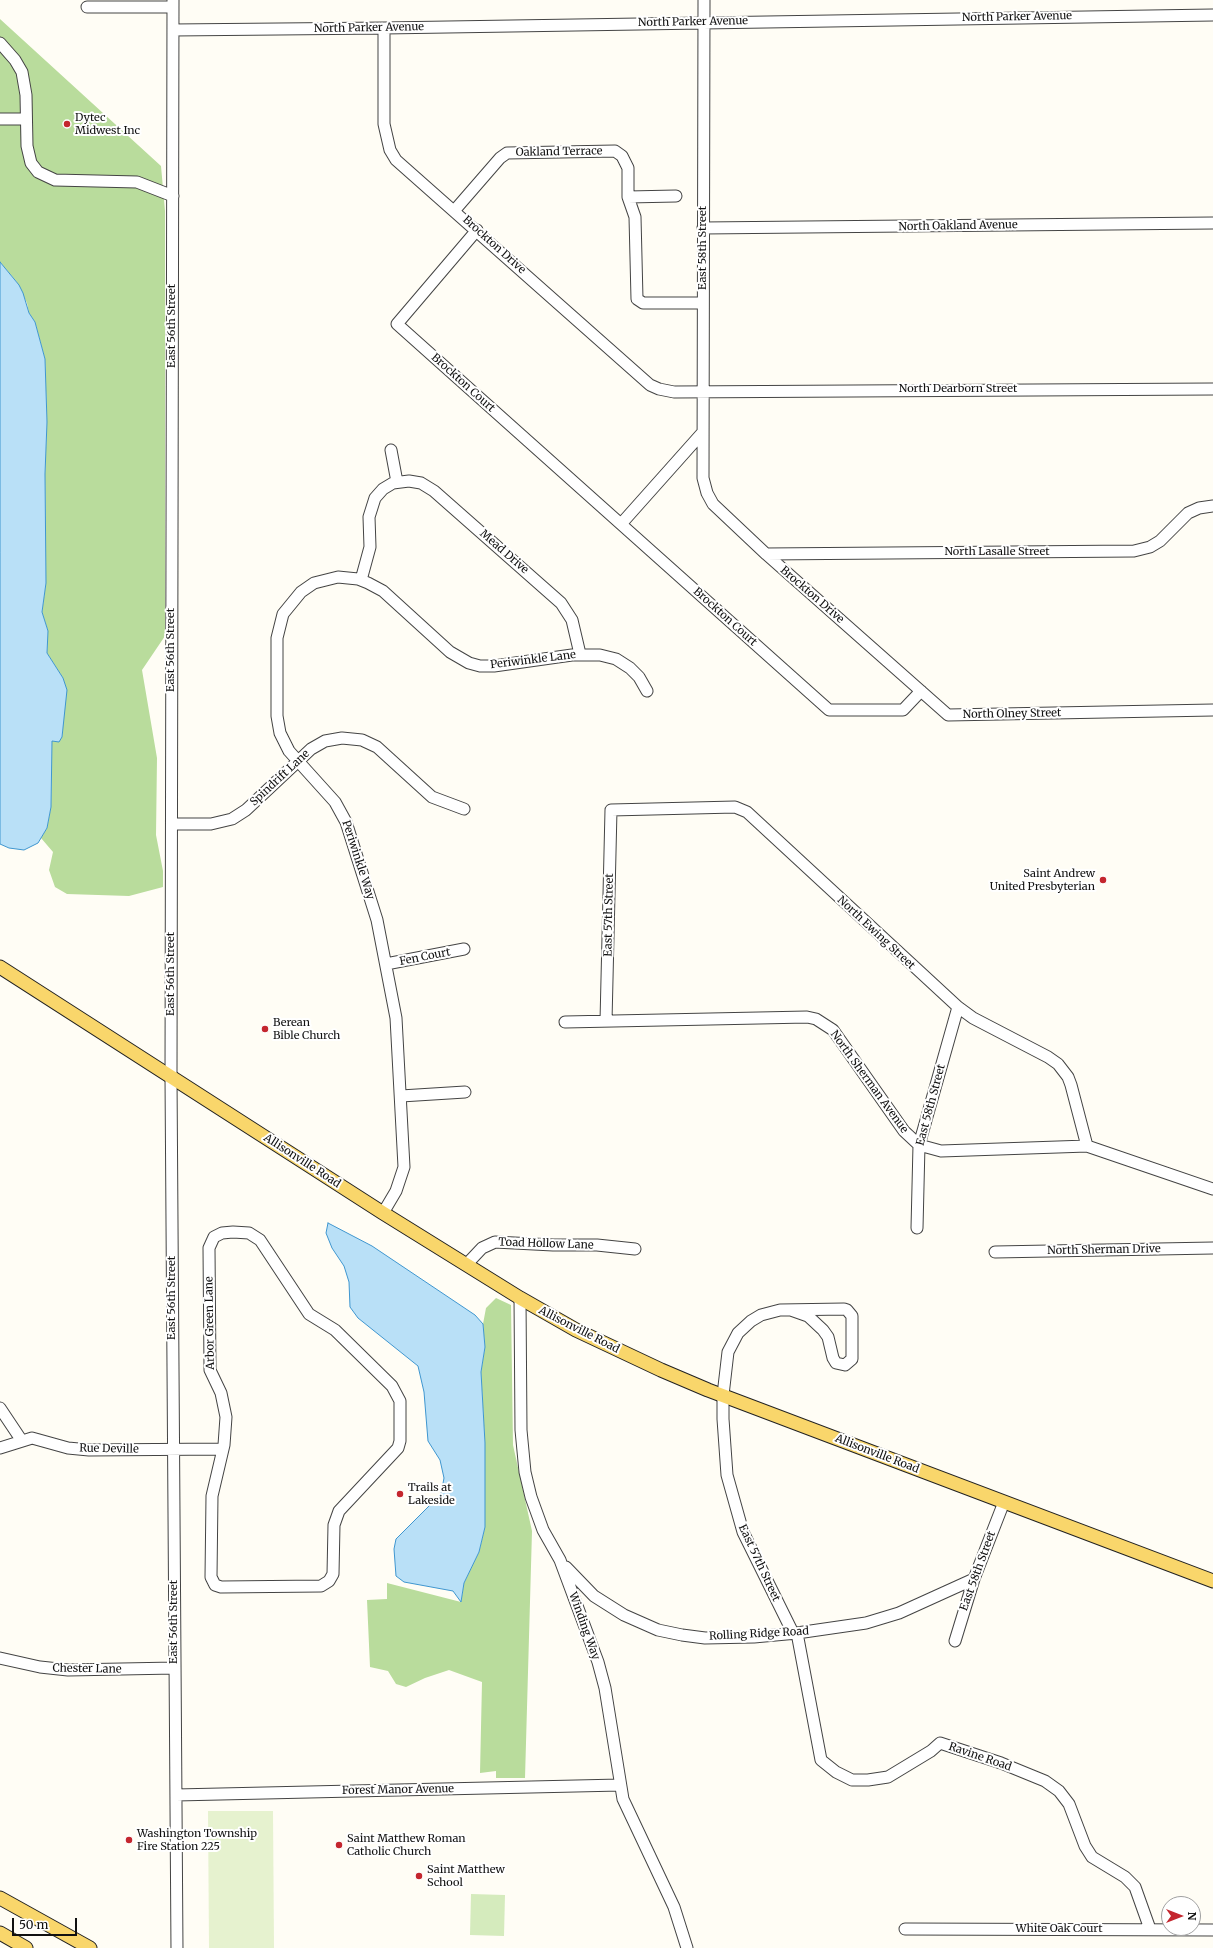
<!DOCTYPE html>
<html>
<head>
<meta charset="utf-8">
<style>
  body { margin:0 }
  #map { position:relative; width:1213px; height:1948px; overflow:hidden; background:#fffdf5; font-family:Merriweather,serif }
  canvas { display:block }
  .north { position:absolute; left:1161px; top:1896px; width:40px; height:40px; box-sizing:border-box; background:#fff; border:1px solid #a0a0a0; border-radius:50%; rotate:90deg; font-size:11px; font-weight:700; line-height:16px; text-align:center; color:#111 }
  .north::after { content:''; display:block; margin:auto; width:14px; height:18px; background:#c4262e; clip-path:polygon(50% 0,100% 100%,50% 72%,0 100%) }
  .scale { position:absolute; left:12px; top:1918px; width:65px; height:18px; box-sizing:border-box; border:2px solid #111; border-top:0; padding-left:5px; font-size:12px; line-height:14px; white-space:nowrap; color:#111; -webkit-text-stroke:3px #fff; paint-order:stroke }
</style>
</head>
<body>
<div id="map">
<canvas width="1213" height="1948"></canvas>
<div class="north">N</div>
<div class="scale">50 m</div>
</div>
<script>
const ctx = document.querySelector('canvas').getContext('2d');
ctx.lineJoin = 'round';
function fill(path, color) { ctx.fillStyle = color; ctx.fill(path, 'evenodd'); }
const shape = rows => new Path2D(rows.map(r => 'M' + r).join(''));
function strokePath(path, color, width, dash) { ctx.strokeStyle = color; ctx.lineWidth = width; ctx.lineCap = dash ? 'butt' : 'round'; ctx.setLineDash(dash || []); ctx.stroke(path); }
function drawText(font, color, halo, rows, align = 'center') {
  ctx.font = font + ' Merriweather,serif'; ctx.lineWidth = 4; ctx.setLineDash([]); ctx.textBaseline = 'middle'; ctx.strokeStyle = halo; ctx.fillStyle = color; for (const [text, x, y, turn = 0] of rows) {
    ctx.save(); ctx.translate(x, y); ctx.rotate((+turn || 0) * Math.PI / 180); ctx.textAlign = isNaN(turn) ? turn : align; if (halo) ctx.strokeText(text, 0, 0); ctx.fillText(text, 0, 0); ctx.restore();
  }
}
fill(shape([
  [471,1894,505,1895,504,1936,470,1935]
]), '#d5ebbd');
fill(shape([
  [0,19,161,166,165,211,165,636,142,670,157,758,156,835,163,871,163,887,129,896,67,894,55,887,49,870,53,852,41,838,47,828,51,807,52,741,62,737,66,690,63,678,47,653,48,631,42,612,46,583,45,474,47,422,45,359,35,322,29,313,27,303,16,281,0,262],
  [496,1298,511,1305,513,1445,532,1531,525,1778,496,1778,496,1771,480,1773,482,1682,449,1670,425,1678,406,1687,396,1684,388,1671,370,1667,367,1600,387,1599,387,1583,461,1602,464,1583,479,1552,485,1527,485,1443,481,1372,485,1347,483,1324,486,1308]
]), '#b9dc9c');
fill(shape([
  [208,1811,273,1811,274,1948,209,1948]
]), '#e6f2cf');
const water = shape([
  [0,262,19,285,23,293,29,313,35,322,45,359,47,422,45,474,46,583,42,612,48,631,47,653,63,678,67,690,62,737,59,742,52,741,51,807,47,828,38,843,24,850,9,848,0,844,0,262],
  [328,1223,372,1246,475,1315,483,1324,485,1347,481,1372,485,1443,485,1527,479,1552,464,1583,461,1602,453,1591,404,1582,396,1576,394,1549,396,1539,441,1494,444,1478,440,1460,428,1441,424,1392,418,1366,358,1318,350,1307,349,1282,344,1266,332,1248,326,1233,328,1223]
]);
fill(water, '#b9e0f7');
strokePath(water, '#3f96cf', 1);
const minor = shape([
  [173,0,171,1077,177,1948],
  [704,0,703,478,707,493,713,504,766,554,948,715,1213,710],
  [87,7,173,7],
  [384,28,384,124,390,150,396,160,650,385,659,389,674,392,1213,389],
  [173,30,384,28,1213,15],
  [0,43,15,60,22,72,26,95,27,146,31,163,38,172,55,180,137,182,173,196],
  [0,119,26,119],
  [628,197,676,196],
  [454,211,500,158,507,153,615,151,622,156,628,168,628,197,635,217,637,299,643,303,703,303],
  [703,228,1213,223],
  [477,230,397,324,829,710,903,710,921,691],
  [391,450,397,482],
  [621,524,703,432],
  [766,554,1134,551,1150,547,1160,541,1188,513,1199,508,1213,506],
  [361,580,370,547,369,517,375,498,383,489,393,483,409,481,421,483,434,491,561,603,572,620,580,654],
  [172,824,211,824,232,819,246,810,311,749,325,741,342,738,362,740,377,747,432,797,464,809],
  [386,964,464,949],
  [606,1021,611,810,735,807,747,812,958,1007,973,1018,1048,1057,1058,1064,1068,1077,1071,1085,1087,1146],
  [565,1022,807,1017,816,1019,833,1030,904,1131,919,1145,941,1151,1087,1146,1213,1189],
  [401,1096,465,1092],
  [383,1213,396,1191,404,1167,396,1018,377,920,346,822,335,802,289,751,280,733,277,716,277,638,283,614,301,592,314,583,338,577,358,579,368,583,383,591,450,652,469,663,480,666,494,666,572,655,600,655,616,659,630,668,639,677,647,691],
  [917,1228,919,1145,958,1007],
  [233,1232,249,1233,260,1240,309,1314,335,1330,392,1386,400,1401,400,1441,398,1448,339,1511,334,1525,333,1574,329,1581,321,1586,221,1587,215,1585,211,1577,212,1496,224,1445,226,1417,221,1393,210,1370,209,1248,214,1237,222,1233,233,1232],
  [995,1252,1213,1248],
  [466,1265,482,1248,495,1242,553,1245,597,1245,635,1249],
  [520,1298,521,1430,525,1472,531,1497,543,1530,560,1560,598,1662,605,1688,623,1799,674,1907,687,1948],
  [791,1310,808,1316,823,1330,828,1337,833,1358,836,1363,845,1365,852,1359,852,1316,847,1310,844,1309,780,1310,761,1315,751,1321,738,1333,728,1352,723,1395,723,1419,727,1475,743,1532,793,1633],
  [0,1408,22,1441],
  [0,1448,32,1438,68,1448,89,1450,223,1449],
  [566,1567,594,1596,624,1615,658,1630,682,1635,705,1638,754,1637,797,1633,866,1623,899,1613,974,1579],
  [797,1633,821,1760,836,1772,852,1780,868,1780,888,1777,931,1751,940,1743,1001,1763,1045,1781,1059,1791,1069,1804,1085,1846,1092,1857,1125,1877,1135,1887,1150,1929],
  [955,1641,974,1579,1004,1502],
  [0,1658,40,1667,68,1670,175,1668],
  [176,1795,620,1785],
  [905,1929,1213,1930]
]);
const major = shape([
  [0,967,383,1213,520,1298,576,1330,661,1370,708,1390,1213,1581],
  [0,1898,90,1948],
  [0,1933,26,1948]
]);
strokePath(minor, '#444', 13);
strokePath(major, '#222', 15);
strokePath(minor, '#fff', 11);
strokePath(major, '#f9d66b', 13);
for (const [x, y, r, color] of [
  [67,124,4,"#c4262e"],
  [1103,880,4,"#c4262e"],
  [265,1029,4,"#c4262e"],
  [400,1494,4,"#c4262e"],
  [129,1840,4,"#c4262e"],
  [339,1845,4,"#c4262e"],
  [419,1876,4,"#c4262e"]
]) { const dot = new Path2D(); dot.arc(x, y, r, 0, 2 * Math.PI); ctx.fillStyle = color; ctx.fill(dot); strokePath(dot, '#fff', 1.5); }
drawText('11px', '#111', '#fff', [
  ["North Parker Avenue",1017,17,-1],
  ["North Parker Avenue",693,22,-1],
  ["North Parker Avenue",369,28,-1],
  ["Oakland Terrace",559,152,-1],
  ["North Oakland Avenue",958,226,-1],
  ["Brockton Drive",494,245,42],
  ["East 58th Street",703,248,-90],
  ["East 56th Street",172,326,-90],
  ["Brockton Court",463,383,42],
  ["North Dearborn Street",958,389],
  ["Mead Drive",504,552,41],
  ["North Lasalle Street",997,552],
  ["Brockton Drive",812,595,41],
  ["Brockton Court",725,617,42],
  ["East 56th Street",171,650,-90],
  ["Periwinkle Lane",533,660,-7],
  ["North Olney Street",1012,714,-1],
  ["Spindrift Lane",280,778,-43],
  ["Periwinkle Way",358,860,72],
  ["East 57th Street",609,915,-89],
  ["North Ewing Street",876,933,43],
  ["Fen Court",425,957,-11],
  ["East 56th Street",171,974,-90],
  ["North Sherman Avenue",869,1082,54],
  ["East 58th Street",931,1105,-75],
  ["Allisonville Road",302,1161,33],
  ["Toad Hollow Lane",546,1244,2],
  ["North Sherman Drive",1104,1250,-1],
  ["East 56th Street",172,1298,-90],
  ["Arbor Green Lane",210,1323,-91],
  ["Allisonville Road",579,1330,27],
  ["Rue Deville",109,1449,1],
  ["Allisonville Road",877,1454,21],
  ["East 57th Street",759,1563,65],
  ["East 58th Street",978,1571,-70],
  ["East 56th Street",174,1622,-90],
  ["Winding Way",584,1626,70],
  ["Rolling Ridge Road",759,1634,-3],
  ["Chester Lane",87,1669,1],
  ["Ravine Road",980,1757,19],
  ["Forest Manor Avenue",398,1790,-1],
  ["White Oak Court",1059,1929]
]);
drawText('11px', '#111', '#fff', [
  ["Dytec",75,118],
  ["Midwest Inc",75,131],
  ["Saint Andrew",1095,874,"right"],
  ["United Presbyterian",1095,887,"right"],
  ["Berean",273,1023],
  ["Bible Church",273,1036],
  ["Trails at",408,1488],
  ["Lakeside",408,1501],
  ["Washington Township",137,1834],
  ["Fire Station 225",137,1847],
  ["Saint Matthew Roman",347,1839],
  ["Catholic Church",347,1852],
  ["Saint Matthew",427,1870],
  ["School",427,1883]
], 'left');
</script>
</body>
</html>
